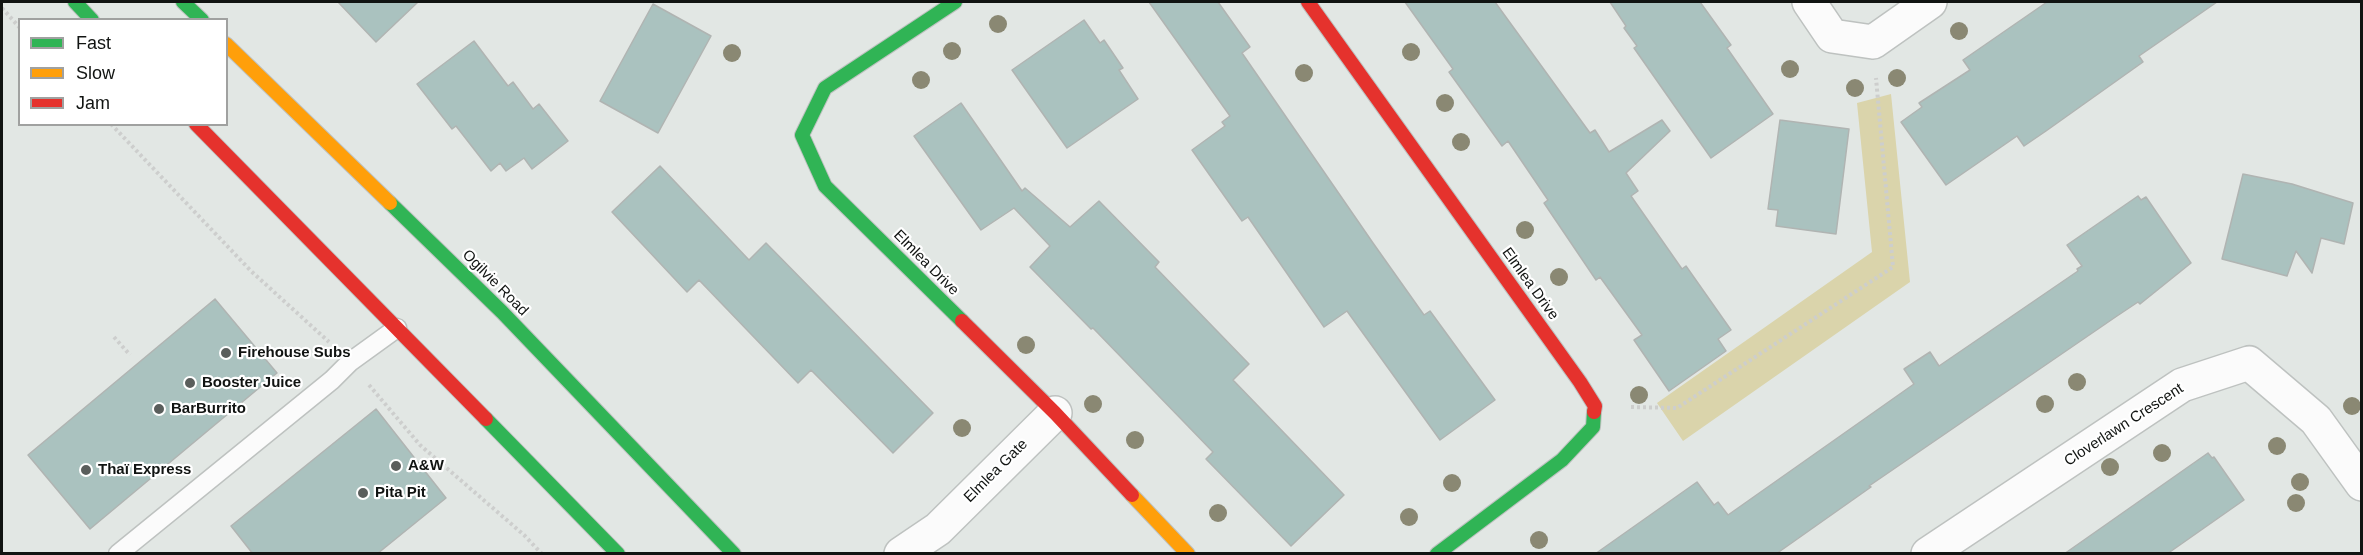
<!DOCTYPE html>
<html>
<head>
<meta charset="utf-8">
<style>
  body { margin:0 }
  #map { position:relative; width:2363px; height:555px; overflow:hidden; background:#e2e7e4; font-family:Helvetica,sans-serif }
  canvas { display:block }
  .frame { position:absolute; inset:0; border:3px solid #111412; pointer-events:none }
  .legend { position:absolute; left:18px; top:18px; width:210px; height:108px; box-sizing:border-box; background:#fff; border:2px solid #a0a1a0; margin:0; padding:8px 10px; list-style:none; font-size:18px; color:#111412 }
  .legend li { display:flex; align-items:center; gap:12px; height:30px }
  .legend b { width:30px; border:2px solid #a0a1a0 }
</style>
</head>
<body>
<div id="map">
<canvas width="2363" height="555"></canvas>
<div class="frame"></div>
<ul class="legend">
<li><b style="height:8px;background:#30b455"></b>Fast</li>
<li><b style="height:8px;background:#ff9f0a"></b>Slow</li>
<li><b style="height:8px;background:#e5322d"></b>Jam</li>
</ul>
</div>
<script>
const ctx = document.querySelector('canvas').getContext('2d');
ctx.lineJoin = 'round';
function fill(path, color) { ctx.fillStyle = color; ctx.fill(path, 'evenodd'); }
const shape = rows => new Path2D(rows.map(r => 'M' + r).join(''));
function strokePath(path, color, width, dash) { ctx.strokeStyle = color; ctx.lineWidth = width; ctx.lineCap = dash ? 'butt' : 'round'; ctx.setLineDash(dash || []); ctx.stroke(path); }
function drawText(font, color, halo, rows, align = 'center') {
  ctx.font = font + ' Helvetica,sans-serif'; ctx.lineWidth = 4.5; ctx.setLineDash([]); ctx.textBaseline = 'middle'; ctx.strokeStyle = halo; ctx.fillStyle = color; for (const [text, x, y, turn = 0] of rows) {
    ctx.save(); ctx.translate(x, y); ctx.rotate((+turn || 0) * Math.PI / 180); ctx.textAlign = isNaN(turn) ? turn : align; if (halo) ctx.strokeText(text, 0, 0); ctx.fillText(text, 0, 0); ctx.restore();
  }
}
fill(shape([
  [1891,94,1910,282,1683,441,1657,403,1872,252,1857,103]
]), '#dad4ab');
const building = shape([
  [338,2,418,2,376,42,338,2],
  [1149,2,1218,2,1250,47,1242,53,1373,243,1424,315,1430,311,1495,400,1440,440,1347,311,1324,327,1248,217,1242,221,1192,150,1225,126,1222,122,1230,116,1149,2],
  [1405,2,1495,2,1590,133,1595,130,1609,152,1662,120,1670,131,1626,173,1638,191,1631,196,1682,269,1686,266,1731,330,1718,339,1726,351,1669,391,1634,340,1642,335,1600,277,1596,280,1544,203,1548,200,1508,141,1502,146,1449,72,1453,69,1405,2],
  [1610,2,1700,2,1731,45,1727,48,1773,114,1711,158,1634,48,1637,46,1624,28,1626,26,1610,2],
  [2047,2,2217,2,2139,56,2143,62,2046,131,2024,146,2017,136,1946,185,1901,122,1922,107,1919,103,1970,70,1963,60,2047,2],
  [653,4,711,36,658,133,600,101,653,4],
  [1084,20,1100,43,1104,40,1123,68,1119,70,1138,99,1067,148,1012,70,1084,20],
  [474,41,508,86,513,82,533,109,539,104,568,141,532,169,524,158,506,171,500,163,491,171,456,126,452,129,417,84,474,41],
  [961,103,1022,191,1025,188,1070,227,1099,201,1159,262,1155,267,1249,364,1233,380,1344,495,1291,546,1206,459,1213,452,1093,328,1091,329,1030,267,1050,246,1014,208,981,230,914,136,961,103],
  [1780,120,1849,129,1836,234,1776,226,1778,210,1768,209,1780,120],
  [660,166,749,260,766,243,933,413,893,453,811,370,798,383,699,280,687,292,612,212,660,166],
  [2243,174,2292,184,2353,203,2344,244,2321,238,2312,273,2296,251,2287,276,2222,259,2243,174],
  [2138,196,2141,200,2146,197,2191,263,2140,304,2138,302,2117,316,1869,486,1871,487,1776,554,1595,554,1697,482,1714,505,1718,502,1728,515,1914,384,1904,369,1930,352,1939,366,2078,271,2077,269,2082,266,2067,245,2138,196],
  [215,299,277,373,90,529,28,455,215,299],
  [376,409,446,498,377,554,253,554,231,526,376,409],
  [2208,453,2212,458,2214,457,2244,500,2167,554,2064,554,2208,453]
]);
fill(building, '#aac2bf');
strokePath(building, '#b0b4b2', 1.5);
const lane = shape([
  [118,554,332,380,350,362,397,328]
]);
const street = shape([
  [1809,2,1832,36,1873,42,1930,2],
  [901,554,938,529,1055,413],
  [1928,554,2182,385,2249,363,2316,420,2362,484]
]);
const fast = shape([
  [75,2,92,20],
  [183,2,202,20],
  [955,2,825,88,802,135,825,186,962,321],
  [390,203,502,312,734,554],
  [486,419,618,554],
  [1437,554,1562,460,1593,427,1594,412]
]);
const slow = shape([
  [226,44,390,203],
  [1132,495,1188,554]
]);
const jam = shape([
  [1308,2,1580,382,1595,406,1594,412],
  [196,124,486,419],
  [962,321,1055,413,1132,495]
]);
strokePath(lane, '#bec2c0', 21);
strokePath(street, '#bec2c0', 36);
strokePath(fast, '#bec2c0', 16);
strokePath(slow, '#bec2c0', 16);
strokePath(jam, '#bec2c0', 16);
strokePath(shape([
  [2,8,20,28],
  [111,124,251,271,329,342],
  [114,337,130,355],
  [369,385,420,445,524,535,542,554],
  [1631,407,1677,408,1893,267,1876,78]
]), '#cdcecd', 4, [3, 3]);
strokePath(lane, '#fbfbfb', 18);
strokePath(street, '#fbfbfb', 33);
strokePath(fast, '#30b455', 14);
strokePath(slow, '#ff9f0a', 14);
strokePath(jam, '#e5322d', 14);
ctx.fillStyle = '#8a8873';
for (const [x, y] of [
  [998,24],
  [1959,31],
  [952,51],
  [1411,52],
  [732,53],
  [1790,69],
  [1304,73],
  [1897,78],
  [921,80],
  [1855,88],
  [1445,103],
  [1461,142],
  [1525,230],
  [1559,277],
  [1026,345],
  [2077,382],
  [1639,395],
  [1093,404],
  [2045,404],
  [2352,406],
  [962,428],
  [1135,440],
  [2277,446],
  [2162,453],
  [2110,467],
  [2300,482],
  [1452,483],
  [2296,503],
  [1218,513],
  [1409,517],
  [1539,540]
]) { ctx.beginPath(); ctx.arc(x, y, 9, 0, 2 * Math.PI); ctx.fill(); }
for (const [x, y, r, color] of [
  [226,353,6,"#5a5e5c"],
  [190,383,6,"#5a5e5c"],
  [159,409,6,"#5a5e5c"],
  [396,466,6,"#5a5e5c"],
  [86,470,6,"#5a5e5c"],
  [363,493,6,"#5a5e5c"]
]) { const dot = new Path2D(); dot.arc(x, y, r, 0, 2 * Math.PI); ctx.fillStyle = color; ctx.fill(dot); strokePath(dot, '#fff', 2); }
drawText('15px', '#111412', '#fff', [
  ["Elmlea Drive",926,263,45],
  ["Ogilvie Road",495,283,45],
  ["Elmlea Drive",1530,284,54],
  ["Cloverlawn Crescent",2124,425,-33],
  ["Elmlea Gate",996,471,-45]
]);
drawText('bold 15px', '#111412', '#fff', [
  ["Firehouse Subs",238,353],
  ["Booster Juice",202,383],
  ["BarBurrito",171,409],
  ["A&W",408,466],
  ["Thaï Express",98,470],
  ["Pita Pit",375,493]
], 'left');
</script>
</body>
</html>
